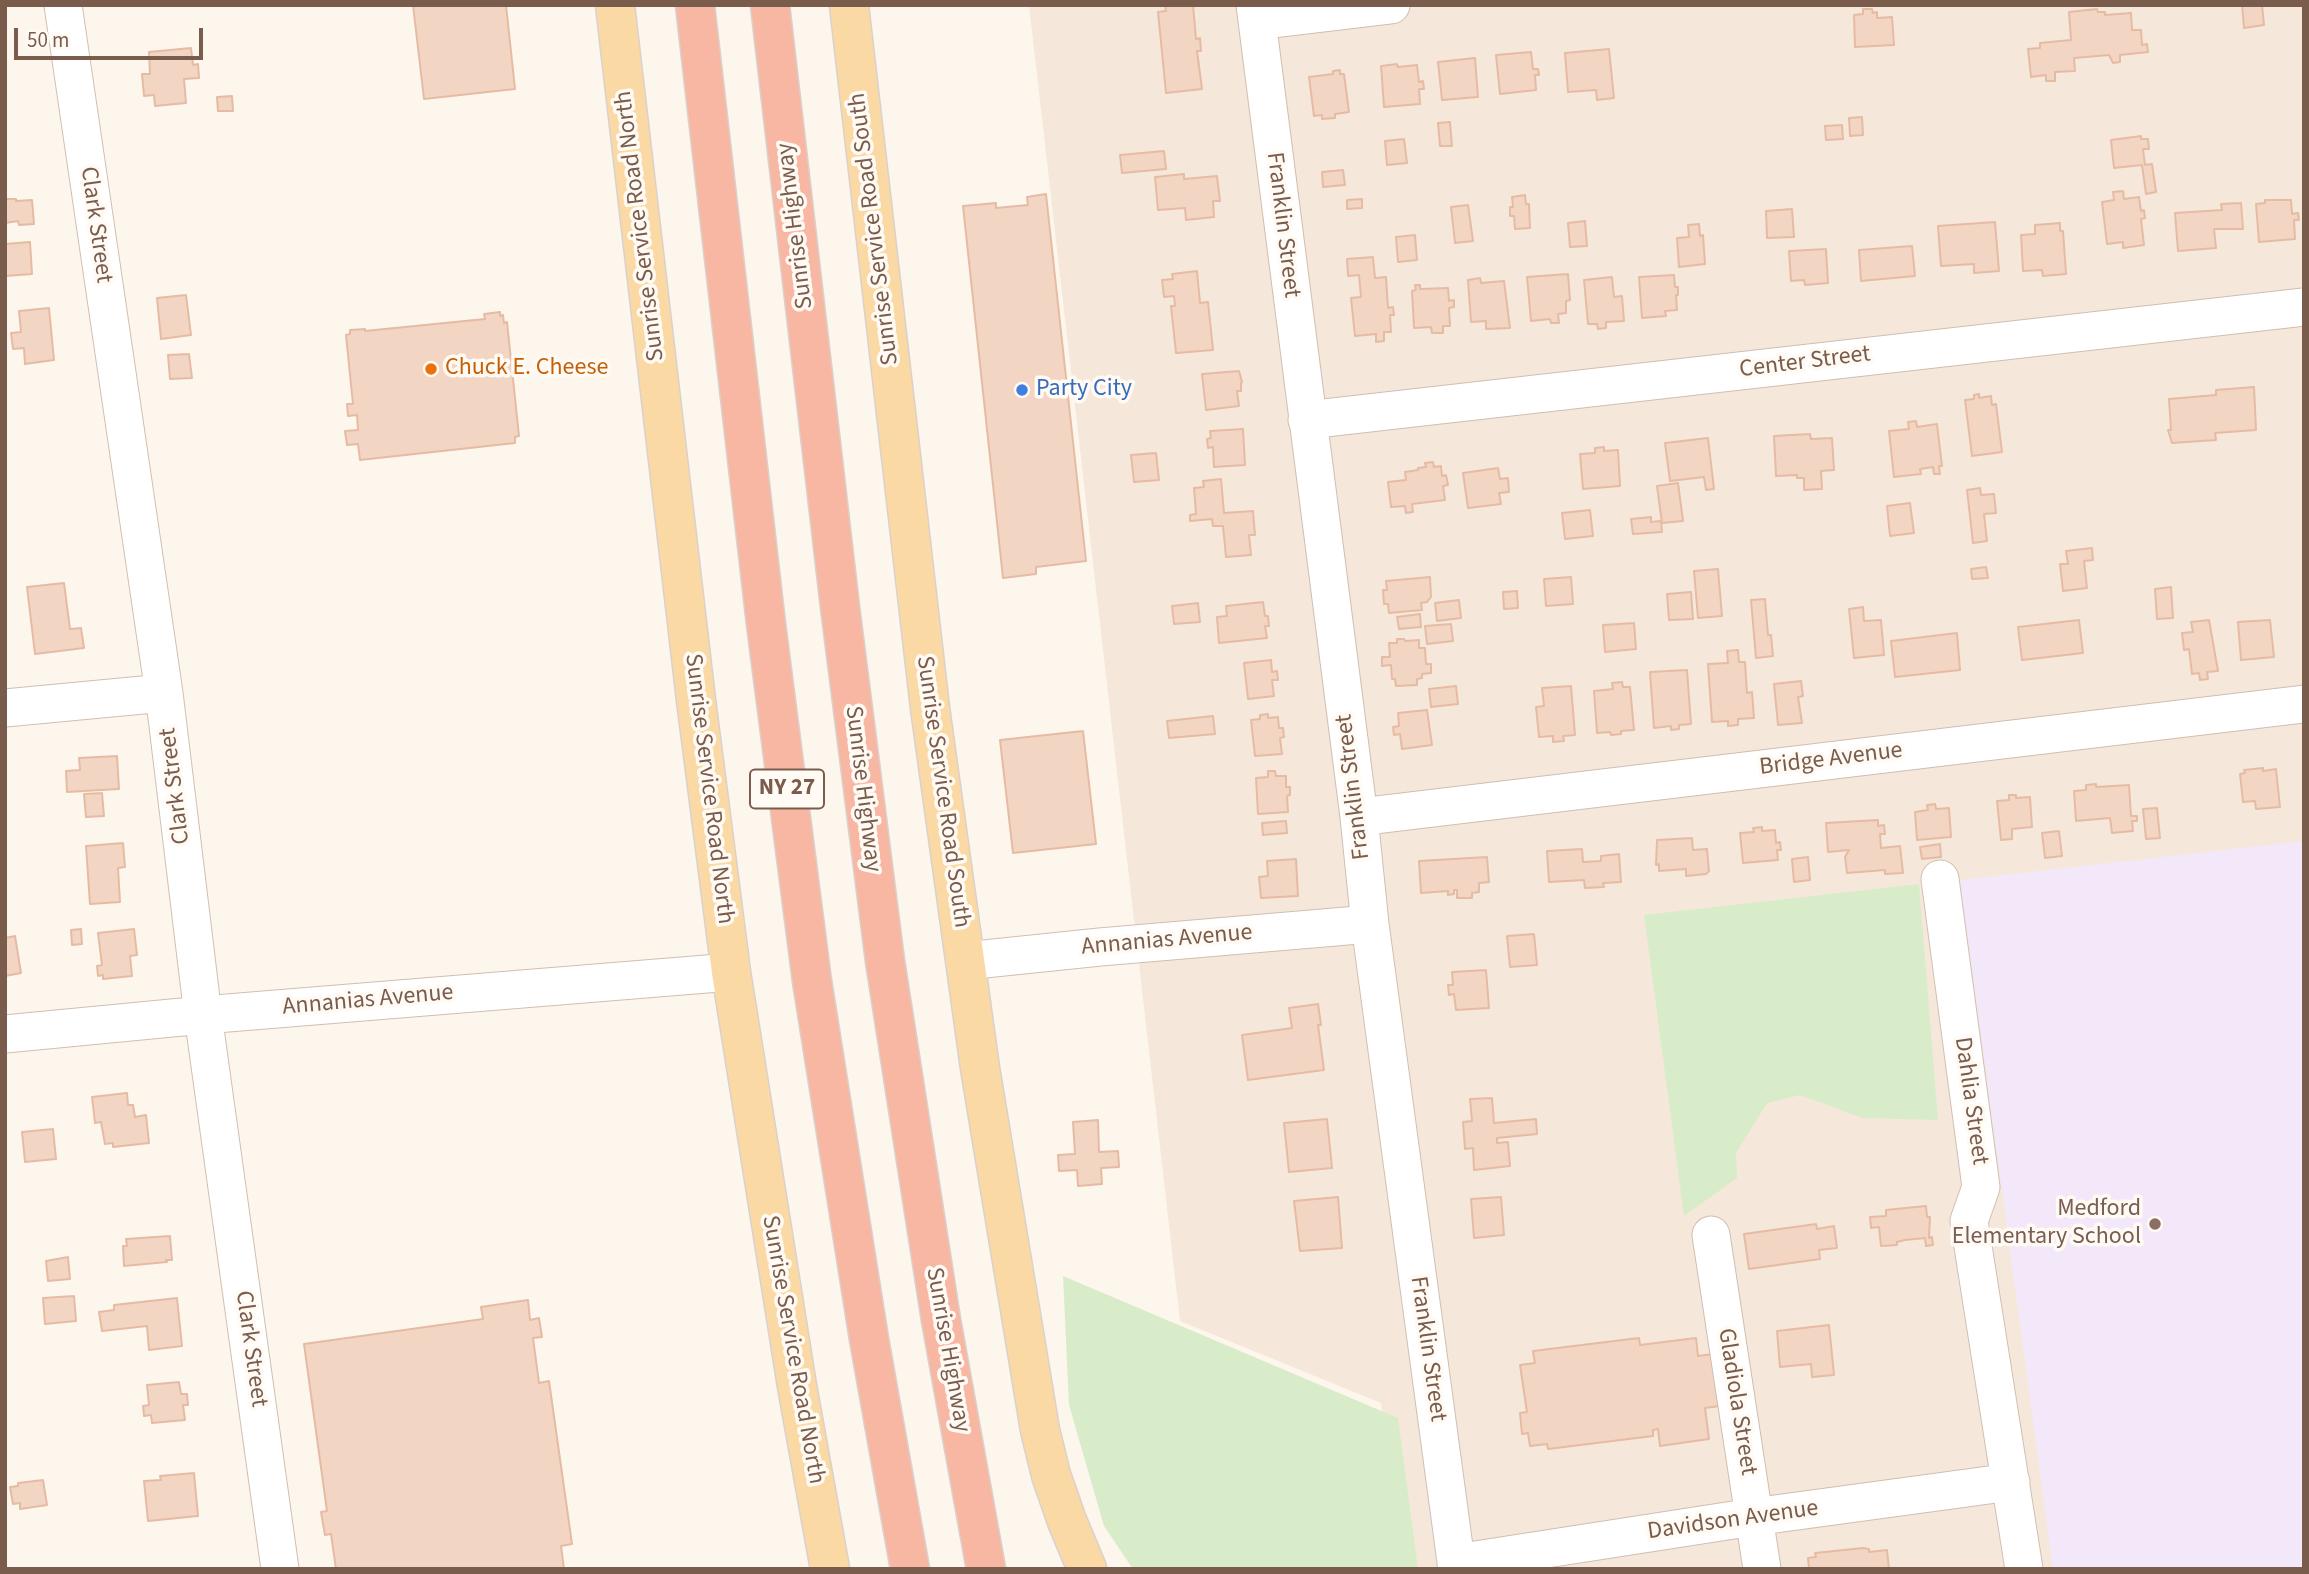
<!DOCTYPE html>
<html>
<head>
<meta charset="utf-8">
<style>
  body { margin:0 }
  #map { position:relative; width:2309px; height:1574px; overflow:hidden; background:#fdf6ec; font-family:"Source Sans 3",sans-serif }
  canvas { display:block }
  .frame { position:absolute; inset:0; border:7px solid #7a5c4d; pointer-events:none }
  .scale { position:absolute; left:14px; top:28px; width:189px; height:32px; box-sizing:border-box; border:4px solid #7a5c4d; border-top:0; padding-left:9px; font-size:21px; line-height:24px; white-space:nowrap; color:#7a5c4d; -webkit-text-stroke:5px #fffaf3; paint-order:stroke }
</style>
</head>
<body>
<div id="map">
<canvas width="2309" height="1574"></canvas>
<div class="frame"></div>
<div class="scale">50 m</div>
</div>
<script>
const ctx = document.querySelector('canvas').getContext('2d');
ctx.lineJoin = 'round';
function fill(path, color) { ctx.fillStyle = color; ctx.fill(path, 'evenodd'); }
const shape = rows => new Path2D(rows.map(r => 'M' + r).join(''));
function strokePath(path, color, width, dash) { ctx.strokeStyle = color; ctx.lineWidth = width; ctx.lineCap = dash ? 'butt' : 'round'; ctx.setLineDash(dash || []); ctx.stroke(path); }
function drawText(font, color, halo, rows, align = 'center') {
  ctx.font = font + ' "Source Sans 3",sans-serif'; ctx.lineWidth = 7; ctx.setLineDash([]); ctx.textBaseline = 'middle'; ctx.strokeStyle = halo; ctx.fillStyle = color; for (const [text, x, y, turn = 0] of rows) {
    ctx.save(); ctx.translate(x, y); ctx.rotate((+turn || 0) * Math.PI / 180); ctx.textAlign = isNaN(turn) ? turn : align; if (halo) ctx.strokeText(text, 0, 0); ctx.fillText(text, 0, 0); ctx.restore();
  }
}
fill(shape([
  [1029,5,2304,5,2304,1569,1402,1569,1381,1403,1180,1321]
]), '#f5e8da');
fill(shape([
  [2304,841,2304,1569,2053,1569,1960,880]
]), '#f3e8fa');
fill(shape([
  [1919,884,1938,1120,1862,1118,1800,1095,1767,1103,1736,1153,1737,1178,1684,1216,1644,915],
  [1063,1276,1398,1418,1418,1569,1133,1569,1104,1526,1069,1405]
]), '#d8ecc9');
const building = shape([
  [413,5,506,5,515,89,424,99,413,5],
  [1165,5,1193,5,1196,39,1200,38,1201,51,1197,51,1202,89,1166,93,1158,12,1166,11,1165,5],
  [2242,5,2262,5,2264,25,2244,28,2242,5],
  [1863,9,1872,9,1873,13,1877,12,1877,18,1892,17,1894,45,1855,47,1854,15,1863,14,1863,9],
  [2097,9,2098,12,2105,12,2105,15,2131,13,2132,30,2141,30,2142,45,2147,44,2148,52,2120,55,2120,62,2113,63,2109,55,2074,58,2075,71,2055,72,2055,81,2046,81,2046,75,2031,77,2028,49,2040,48,2040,43,2071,40,2069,12,2097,9],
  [191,48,193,65,198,64,199,78,184,79,186,103,155,106,154,95,144,96,142,74,150,74,149,52,191,48],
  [1609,49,1614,98,1597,100,1596,90,1568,92,1565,53,1609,49],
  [1531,52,1533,69,1538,69,1539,75,1535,75,1536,90,1500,94,1496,55,1531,52],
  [1475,58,1478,97,1442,100,1438,62,1475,58],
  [1397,64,1398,67,1417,65,1419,82,1423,81,1424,89,1419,89,1420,104,1384,107,1381,66,1397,64],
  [1340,70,1340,74,1344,74,1349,112,1335,114,1335,118,1322,119,1322,115,1314,116,1309,77,1333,74,1333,71,1340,70],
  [232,96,233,111,218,111,217,97,232,96],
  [1862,117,1863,135,1850,136,1849,118,1862,117],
  [1450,122,1452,146,1440,146,1438,123,1450,122],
  [1842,125,1843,139,1826,140,1825,126,1842,125],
  [2141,136,2141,139,2148,139,2149,149,2143,149,2145,165,2152,164,2156,192,2146,194,2142,165,2114,168,2111,140,2141,136],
  [1404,139,1407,163,1387,165,1385,141,1404,139],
  [1164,151,1166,169,1122,173,1120,155,1164,151],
  [1343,170,1345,185,1323,187,1322,172,1343,170],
  [1184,174,1184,179,1217,176,1220,201,1213,201,1214,217,1186,220,1185,208,1158,210,1155,177,1184,174],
  [2123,191,2124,199,2139,197,2141,211,2144,210,2145,218,2141,219,2144,245,2123,248,2123,242,2107,244,2102,202,2114,200,2113,192,2123,191],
  [1046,194,1086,561,1036,567,1036,574,1003,578,963,206,996,203,996,208,1028,205,1027,197,1046,194],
  [1525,195,1526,204,1529,204,1530,228,1515,229,1514,216,1510,216,1510,207,1513,207,1512,197,1525,195],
  [5,199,16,199,16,201,32,200,34,224,19,225,18,221,5,223,5,199],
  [1362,199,1362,208,1347,209,1347,200,1362,199],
  [2265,200,2291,200,2292,214,2298,213,2299,220,2294,220,2295,239,2259,242,2256,204,2265,203,2265,200],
  [2241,203,2243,229,2214,229,2216,248,2178,251,2175,213,2222,210,2221,204,2241,203],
  [1468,205,1473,241,1455,243,1451,207,1468,205],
  [1792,209,1794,237,1767,238,1766,211,1792,209],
  [1585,221,1587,246,1570,247,1568,223,1585,221],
  [1995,222,1999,271,1974,273,1974,264,1941,266,1938,226,1995,222],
  [2060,223,2060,231,2063,231,2066,274,2043,276,2042,270,2023,271,2021,235,2035,234,2035,225,2060,223],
  [1699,224,1700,236,1703,235,1705,264,1679,267,1677,238,1689,237,1688,225,1699,224],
  [1415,235,1417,260,1398,262,1396,237,1415,235],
  [30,242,32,274,5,276,5,244,30,242],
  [1912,246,1915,276,1861,281,1859,250,1912,246],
  [1826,249,1828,283,1805,285,1804,280,1791,281,1789,251,1826,249],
  [1373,257,1375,278,1386,277,1388,308,1393,307,1394,315,1390,315,1391,332,1384,332,1384,341,1376,342,1376,334,1355,336,1351,298,1361,297,1359,275,1348,276,1347,259,1373,257],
  [1197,271,1200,303,1208,302,1213,350,1176,353,1171,306,1175,306,1174,296,1164,297,1162,280,1173,279,1172,274,1197,271],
  [1568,274,1570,300,1566,301,1566,313,1558,314,1559,323,1551,323,1550,319,1531,321,1527,277,1568,274],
  [1674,275,1675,287,1678,287,1678,295,1676,295,1677,310,1665,311,1666,316,1642,318,1639,277,1674,275],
  [1612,277,1614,297,1622,296,1624,321,1606,322,1606,328,1598,329,1597,324,1588,324,1584,280,1612,277],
  [1480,278,1481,283,1504,281,1510,328,1486,329,1486,321,1471,322,1468,280,1480,278],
  [1415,285,1420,285,1420,289,1448,288,1449,301,1454,300,1454,307,1449,308,1450,326,1443,326,1443,333,1432,333,1431,327,1414,328,1412,291,1416,290,1415,285],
  [186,295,191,335,161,339,157,298,186,295],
  [49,308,54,360,25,364,24,348,13,349,11,333,21,332,19,311,49,308],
  [500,312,500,316,503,315,504,323,507,322,519,436,515,437,515,443,360,460,358,444,347,445,345,431,358,430,357,415,348,416,347,404,353,404,346,335,350,334,350,330,365,329,365,331,485,319,484,314,500,312],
  [189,354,192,378,170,379,168,355,189,354],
  [1239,371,1242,382,1241,383,1241,391,1237,391,1239,406,1206,410,1202,374,1239,371],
  [2254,387,2256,430,2215,433,2216,440,2172,443,2168,430,2171,430,2169,399,2216,395,2216,390,2254,387],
  [1979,394,1979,398,1991,396,1992,405,1996,404,2002,452,1972,456,1965,400,1974,399,1974,395,1979,394],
  [1916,421,1917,427,1937,424,1942,466,1939,466,1940,474,1934,474,1933,467,1920,469,1921,474,1894,477,1889,431,1909,429,1908,422,1916,421],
  [1243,429,1245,465,1214,467,1213,447,1208,448,1207,439,1211,438,1210,431,1243,429],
  [1810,434,1811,439,1832,438,1834,470,1821,471,1822,489,1804,490,1804,478,1797,478,1797,475,1776,476,1774,436,1810,434],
  [1708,438,1714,489,1706,490,1704,477,1670,481,1665,443,1708,438],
  [1604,447,1604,451,1618,450,1620,486,1583,489,1580,454,1595,453,1595,448,1604,447],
  [1156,453,1159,480,1134,482,1131,455,1156,453],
  [1433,462,1434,467,1441,466,1442,476,1446,475,1448,485,1443,486,1445,500,1412,504,1413,512,1406,513,1405,506,1391,507,1388,482,1406,480,1405,472,1418,470,1418,468,1426,467,1425,463,1433,462],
  [1498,468,1500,479,1508,478,1509,492,1499,493,1501,504,1468,508,1463,473,1498,468],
  [1221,479,1224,513,1253,511,1255,535,1249,535,1251,555,1226,557,1223,526,1213,526,1212,519,1190,521,1190,515,1196,514,1194,488,1204,487,1203,481,1221,479],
  [1678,483,1683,521,1662,523,1657,486,1678,483],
  [1980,488,1981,495,1994,494,1996,513,1984,514,1987,541,1973,543,1967,490,1980,488],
  [1910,503,1914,533,1890,536,1887,506,1910,503],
  [1590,510,1593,536,1565,539,1562,513,1590,510],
  [1651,517,1651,522,1661,521,1662,532,1633,534,1631,519,1651,517],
  [2092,548,2093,560,2084,561,2087,588,2063,591,2060,564,2068,564,2066,551,2092,548],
  [1986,567,1988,578,1972,579,1971,569,1986,567],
  [1718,569,1722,616,1698,618,1694,571,1718,569],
  [1430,577,1431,597,1427,602,1421,603,1422,610,1389,613,1388,604,1384,604,1383,590,1387,590,1386,581,1430,577],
  [1571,577,1573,604,1546,606,1544,579,1571,577],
  [64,583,70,629,81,628,84,648,35,654,27,587,64,583],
  [2171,587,2173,618,2157,619,2155,589,2171,587],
  [1517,591,1518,608,1504,609,1503,592,1517,591],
  [1691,592,1693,619,1669,620,1667,594,1691,592],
  [1765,599,1768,635,1771,635,1773,656,1756,658,1751,600,1765,599],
  [1459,600,1461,618,1437,621,1435,603,1459,600],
  [1263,602,1265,616,1268,616,1269,626,1265,626,1267,638,1219,643,1217,617,1227,616,1226,606,1263,602],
  [1198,603,1200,622,1174,624,1172,606,1198,603],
  [1863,607,1864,621,1881,620,1884,655,1854,658,1849,609,1863,607],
  [1420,614,1421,627,1399,629,1397,617,1420,614],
  [2079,620,2083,653,2022,660,2018,627,2079,620],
  [2209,620,2218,671,2207,672,2208,679,2200,680,2199,673,2192,674,2189,649,2184,650,2182,633,2193,632,2191,622,2209,620],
  [2270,620,2274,657,2241,660,2238,622,2270,620],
  [1634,623,1636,649,1605,652,1603,625,1634,623],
  [1451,624,1453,641,1427,644,1425,626,1451,624],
  [1957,633,1960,670,1895,677,1891,641,1957,633],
  [1397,639,1404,639,1405,641,1419,640,1419,648,1425,648,1426,664,1431,664,1431,673,1422,674,1422,678,1417,679,1417,685,1396,686,1395,679,1392,679,1391,665,1382,666,1382,657,1390,657,1389,643,1397,643,1397,639],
  [1738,650,1739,662,1745,662,1747,693,1752,692,1754,718,1738,719,1738,725,1728,726,1728,721,1712,722,1708,664,1728,663,1727,651,1738,650],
  [1271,660,1272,672,1277,671,1278,680,1272,680,1274,696,1248,699,1244,663,1271,660],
  [1687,670,1691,724,1679,725,1679,729,1671,730,1671,726,1654,728,1650,672,1687,670],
  [1801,681,1803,696,1798,697,1802,723,1778,725,1774,684,1801,681],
  [1622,682,1623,687,1630,687,1634,730,1621,731,1621,734,1611,735,1610,732,1597,733,1594,691,1613,689,1612,683,1622,682],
  [1456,686,1458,704,1431,707,1429,689,1456,686],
  [1571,686,1575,735,1563,736,1564,741,1553,742,1553,736,1539,737,1536,707,1544,706,1542,688,1571,686],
  [1427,710,1432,745,1402,749,1400,734,1394,735,1393,727,1399,726,1398,713,1427,710],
  [1268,714,1268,718,1278,717,1279,728,1283,728,1284,737,1280,738,1282,754,1255,756,1251,720,1260,719,1260,715,1268,714],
  [1213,716,1215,734,1169,738,1167,721,1213,716],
  [1083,731,1096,844,1013,853,1000,740,1083,731],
  [117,756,119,789,67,792,66,771,80,770,79,758,117,756],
  [2263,768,2263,771,2276,769,2280,807,2256,809,2255,801,2243,802,2240,774,2245,773,2244,770,2263,768],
  [1268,771,1275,771,1276,776,1286,776,1286,787,1290,787,1290,795,1287,796,1288,812,1258,814,1256,778,1268,777,1268,771],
  [2096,784,2096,787,2129,785,2131,816,2137,816,2137,821,2132,821,2133,831,2112,833,2110,818,2076,821,2074,791,2086,790,2086,785,2096,784],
  [102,793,104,816,86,817,84,794,102,793],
  [2009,795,2016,795,2016,798,2030,797,2032,827,2012,829,2012,839,2001,840,1997,801,2009,800,2009,795],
  [1935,804,1936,809,1949,808,1951,837,1917,840,1915,812,1928,810,1927,805,1935,804],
  [2157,808,2160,838,2146,839,2143,809,2157,808],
  [1878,820,1878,826,1884,825,1885,834,1880,834,1881,848,1900,846,1903,873,1885,874,1885,870,1847,873,1845,857,1849,850,1828,852,1826,823,1878,820],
  [1286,821,1287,833,1263,835,1262,823,1286,821],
  [1762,827,1762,831,1775,830,1776,843,1780,842,1781,850,1777,850,1778,860,1743,863,1740,833,1754,832,1753,828,1762,827],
  [2059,831,2062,856,2045,858,2042,833,2059,831],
  [1692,838,1693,850,1707,849,1709,871,1706,874,1686,876,1686,869,1659,871,1659,864,1656,865,1657,840,1692,838],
  [123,843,125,867,118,868,120,902,90,904,86,846,123,843],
  [1940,844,1941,857,1922,859,1920,847,1940,844],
  [1582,849,1583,862,1601,861,1601,856,1619,854,1621,882,1603,883,1604,887,1585,888,1584,880,1549,882,1547,851,1582,849],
  [1487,857,1489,882,1479,883,1479,892,1472,893,1472,898,1457,898,1457,890,1454,890,1454,894,1448,895,1448,891,1421,893,1419,861,1487,857],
  [1808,857,1810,880,1794,882,1792,859,1808,857],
  [1296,859,1298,896,1261,898,1259,877,1268,876,1267,861,1296,859],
  [81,929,82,944,72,945,71,930,81,929],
  [134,929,137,955,130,956,132,976,103,979,103,975,98,976,97,966,102,965,98,933,134,929],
  [1534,934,1537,965,1510,967,1507,936,1534,934],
  [15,936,21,973,5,976,5,938,15,936],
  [1486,970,1489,1008,1456,1010,1454,994,1449,995,1448,985,1453,985,1452,972,1486,970],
  [1318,1004,1321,1025,1318,1025,1324,1070,1248,1080,1242,1035,1292,1028,1289,1008,1318,1004],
  [127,1093,128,1105,133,1105,135,1117,146,1115,149,1143,113,1147,113,1143,105,1144,101,1122,95,1123,92,1097,127,1093],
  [1492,1098,1494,1123,1536,1119,1537,1134,1497,1138,1497,1143,1508,1142,1510,1166,1474,1170,1473,1148,1465,1149,1463,1122,1472,1121,1470,1099,1492,1098],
  [1327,1119,1332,1168,1289,1172,1284,1123,1327,1119],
  [1098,1120,1099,1152,1118,1151,1119,1167,1101,1168,1102,1184,1078,1186,1077,1170,1059,1171,1058,1155,1075,1154,1073,1122,1098,1120],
  [53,1129,56,1159,25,1162,22,1132,53,1129],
  [1338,1197,1342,1248,1300,1251,1294,1201,1338,1197],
  [1501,1197,1504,1235,1474,1238,1471,1199,1501,1197],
  [1926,1206,1927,1217,1930,1217,1929,1238,1932,1237,1933,1245,1926,1246,1925,1238,1905,1240,1897,1242,1897,1245,1881,1246,1879,1227,1871,1228,1870,1217,1886,1216,1886,1210,1926,1206],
  [1816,1224,1817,1229,1834,1226,1837,1248,1819,1250,1820,1259,1749,1269,1744,1234,1816,1224],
  [170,1236,172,1260,166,1260,167,1262,124,1266,123,1246,127,1246,126,1239,170,1236],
  [68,1257,70,1279,48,1281,46,1261,68,1257],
  [74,1296,76,1321,45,1324,43,1298,74,1296],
  [177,1298,182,1346,149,1350,147,1326,102,1331,99,1312,114,1310,114,1305,177,1298],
  [528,1300,530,1320,539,1318,542,1337,533,1338,539,1383,549,1381,572,1544,561,1546,564,1569,336,1569,331,1534,325,1535,321,1512,327,1511,304,1344,483,1319,481,1307,528,1300],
  [1829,1325,1834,1375,1812,1377,1811,1364,1780,1367,1777,1331,1829,1325],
  [1639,1338,1640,1345,1696,1338,1698,1356,1713,1354,1720,1406,1705,1408,1709,1439,1660,1446,1658,1429,1653,1430,1653,1436,1548,1449,1547,1444,1530,1446,1528,1433,1522,1434,1520,1413,1527,1412,1520,1365,1535,1363,1533,1351,1639,1338],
  [179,1382,181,1394,187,1394,188,1405,183,1405,185,1420,152,1423,151,1415,144,1416,143,1406,149,1405,147,1385,179,1382],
  [194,1473,198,1516,148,1521,144,1481,161,1480,160,1476,194,1473],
  [43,1480,47,1505,20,1509,20,1503,13,1504,10,1487,18,1486,18,1483,43,1480],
  [1863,1548,1869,1549,1869,1552,1887,1550,1889,1569,1809,1569,1808,1558,1816,1557,1815,1553,1863,1548]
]);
fill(building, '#f3d5c3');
strokePath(building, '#e6bba3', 2);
const minor = shape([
  [63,5,164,693,203,1015,280,1569],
  [1255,5,1359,817,1370,924,1457,1569],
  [1257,21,1391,5],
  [1307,420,2304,307],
  [5,708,164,693],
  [1359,817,2304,704],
  [1940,879,1981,1187,1969,1221,2024,1569],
  [965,961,1100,947,1370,924],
  [5,1034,203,1015,731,972],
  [1711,1235,1762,1569],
  [1456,1563,1753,1517,2011,1482]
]);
const major = shape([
  [615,5,696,700,731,972,797,1386,830,1569],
  [849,5,930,708,980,1068,1040,1430,1051,1475,1067,1521,1087,1569]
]);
const highway = shape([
  [695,5,766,624,812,981,869,1339,910,1569],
  [770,5,840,607,885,961,941,1320,986,1569]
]);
strokePath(minor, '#d1beb0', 39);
strokePath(major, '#dad1cd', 41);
strokePath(highway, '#dad1cd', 41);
strokePath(minor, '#fff', 37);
strokePath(major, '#fbd9a5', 38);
strokePath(highway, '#f7b7a3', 38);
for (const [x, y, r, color] of [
  [431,369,7,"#e8710a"],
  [1022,390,7,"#3f7fe0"],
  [2155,1224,7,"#8d6e63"]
]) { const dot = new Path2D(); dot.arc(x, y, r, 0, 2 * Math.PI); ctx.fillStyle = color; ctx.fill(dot); strokePath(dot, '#fffaf3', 2.5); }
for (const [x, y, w] of [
  [787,789,74]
]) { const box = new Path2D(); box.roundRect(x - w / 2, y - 19.5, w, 39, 5); ctx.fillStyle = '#fffaf3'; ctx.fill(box); strokePath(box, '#7a5c4d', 2); }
drawText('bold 23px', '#7a5c4d', null, [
  ["NY 27",787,789]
]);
drawText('24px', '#7a5c4d', '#fffaf3', [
  ["Clark Street",95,225,82],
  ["Franklin Street",1282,225,83],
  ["Sunrise Service Road North",641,226,-97],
  ["Sunrise Highway",796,226,-97],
  ["Sunrise Service Road South",875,229,-97],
  ["Center Street",1805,363,-7],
  ["Bridge Avenue",1831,760,-7],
  ["Clark Street",176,786,-97],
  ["Franklin Street",1354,787,-97],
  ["Sunrise Service Road North",708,789,83],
  ["Sunrise Highway",862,789,83],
  ["Sunrise Service Road South",942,792,82],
  ["Annanias Avenue",1167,941,-5],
  ["Annanias Avenue",368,1001,-5],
  ["Dahlia Street",1970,1101,82],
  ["Clark Street",250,1349,82],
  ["Franklin Street",1427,1349,82],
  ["Sunrise Service Road North",792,1350,80],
  ["Sunrise Highway",947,1350,80],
  ["Gladiola Street",1736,1402,81],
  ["Davidson Avenue",1733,1521,-8]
]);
drawText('24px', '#c56008', '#fffaf3', [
  ["Chuck E. Cheese",445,369]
], 'left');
drawText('24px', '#366cbe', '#fffaf3', [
  ["Party City",1036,390]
], 'left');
drawText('24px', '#785e54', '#fffaf3', [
  ["Medford",2141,1210],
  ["Elementary School",2141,1238]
], 'right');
</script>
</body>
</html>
